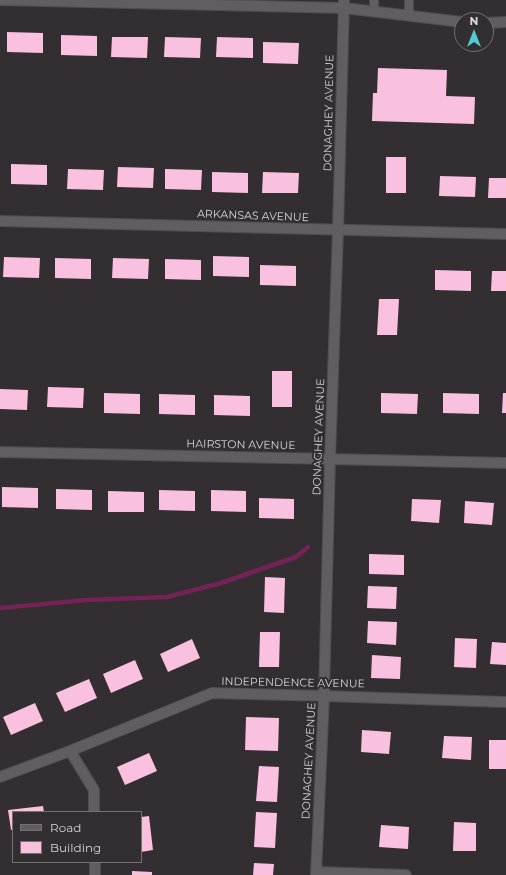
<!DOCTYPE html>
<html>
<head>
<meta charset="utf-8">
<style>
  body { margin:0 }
  #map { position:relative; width:506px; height:875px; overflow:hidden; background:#332e31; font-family:Montserrat,sans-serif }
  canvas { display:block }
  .legend { position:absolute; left:12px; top:811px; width:130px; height:52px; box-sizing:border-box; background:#332e31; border:1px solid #757073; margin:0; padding:5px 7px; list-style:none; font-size:12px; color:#d7d4d6 }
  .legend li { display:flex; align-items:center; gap:8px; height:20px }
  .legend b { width:20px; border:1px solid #757073 }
  .north { position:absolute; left:454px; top:12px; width:40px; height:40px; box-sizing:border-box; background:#332e31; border:1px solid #757073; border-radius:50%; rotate:0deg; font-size:11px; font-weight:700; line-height:16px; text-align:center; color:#d7d4d6 }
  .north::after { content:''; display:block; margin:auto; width:14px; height:18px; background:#52cdcd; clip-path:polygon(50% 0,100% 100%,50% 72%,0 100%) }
</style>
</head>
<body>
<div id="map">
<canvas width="506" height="875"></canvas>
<ul class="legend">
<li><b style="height:5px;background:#625d60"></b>Road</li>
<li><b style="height:11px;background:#f9c0df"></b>Building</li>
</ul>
<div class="north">N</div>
</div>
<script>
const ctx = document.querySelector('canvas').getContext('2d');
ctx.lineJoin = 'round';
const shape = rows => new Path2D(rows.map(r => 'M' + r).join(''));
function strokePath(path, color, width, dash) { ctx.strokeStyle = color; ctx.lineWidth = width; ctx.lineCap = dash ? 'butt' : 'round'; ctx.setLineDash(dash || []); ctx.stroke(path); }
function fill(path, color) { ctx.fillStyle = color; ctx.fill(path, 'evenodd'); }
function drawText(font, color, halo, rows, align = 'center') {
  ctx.font = font + ' Montserrat,sans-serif'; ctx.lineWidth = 4; ctx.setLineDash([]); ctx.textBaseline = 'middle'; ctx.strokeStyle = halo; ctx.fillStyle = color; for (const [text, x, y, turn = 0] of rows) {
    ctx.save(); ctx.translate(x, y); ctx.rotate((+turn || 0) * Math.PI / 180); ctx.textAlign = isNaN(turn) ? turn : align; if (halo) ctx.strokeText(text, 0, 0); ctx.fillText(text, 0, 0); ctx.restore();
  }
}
strokePath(shape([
  [0,608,87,600,167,597,221,583,296,557,308,547]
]), '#742356', 4.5);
fill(shape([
  [7,32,43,33,43,53,7,52],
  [61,35,97,36,97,56,61,55],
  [112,37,148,37,147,58,111,57],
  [165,37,201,38,200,58,164,57],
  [217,37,253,38,253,58,216,57],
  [263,42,299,43,298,64,263,63],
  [378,68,447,70,446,96,475,97,474,124,372,121,373,93,377,93],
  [386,157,406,157,406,193,386,193],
  [11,164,47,165,47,185,11,184],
  [118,167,154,168,153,188,117,187],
  [68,169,104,170,103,190,67,189],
  [165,169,202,170,201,190,165,189],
  [212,172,248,173,248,193,212,192],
  [263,172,299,173,298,193,262,193],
  [440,176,476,177,475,197,439,196],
  [489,178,506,178,506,198,488,198],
  [213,256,249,257,249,277,213,276],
  [4,257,40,258,39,278,3,277],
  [55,258,91,259,91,279,55,278],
  [113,258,149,259,148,279,112,278],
  [165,259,201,260,201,280,165,279],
  [260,265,296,266,296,286,260,285],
  [435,270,471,271,471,291,435,290],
  [492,271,506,271,506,291,491,291],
  [379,299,399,299,397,335,377,335],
  [272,371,292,371,292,407,272,407],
  [48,387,84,388,83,408,47,407],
  [0,389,28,390,27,410,0,409],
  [104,393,140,394,140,414,104,413],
  [381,393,418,394,417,414,381,413],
  [443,393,479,394,479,414,443,413],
  [503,393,506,393,506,413,502,413],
  [159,394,195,395,195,415,159,414],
  [214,395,250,396,250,416,214,415],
  [2,487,38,488,38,508,2,507],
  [56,489,92,490,92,510,56,509],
  [159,490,195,491,195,511,159,510],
  [211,490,246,491,246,512,211,511],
  [108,491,144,492,144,512,108,512],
  [259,498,294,499,294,519,259,518],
  [412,499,441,500,439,523,411,521],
  [465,501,494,503,492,525,464,523],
  [369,554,404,555,404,575,369,574],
  [265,577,285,578,284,613,264,612],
  [368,586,397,587,396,609,367,608],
  [368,621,397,622,396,645,367,643],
  [260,632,280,632,279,667,259,667],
  [455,638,477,639,476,668,454,667],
  [192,639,200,658,168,672,160,654],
  [492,642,506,643,506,665,490,664],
  [372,655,401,657,400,679,371,678],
  [135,660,143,679,111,693,103,674],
  [89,679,97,698,65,712,56,693],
  [35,703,43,721,11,735,3,717],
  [246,717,279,718,278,751,245,750],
  [362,730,391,732,389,754,361,752],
  [444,736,472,737,471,760,442,758],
  [489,740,506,740,506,769,489,769],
  [149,753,157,771,125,785,117,767],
  [259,766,279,767,277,802,256,801],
  [43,806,44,812,13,812,13,830,11,830,8,810],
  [256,812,277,813,275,848,254,847],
  [149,816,153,850,141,852,141,817],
  [454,822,476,823,476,851,453,851],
  [381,825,409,827,408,849,379,847],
  [254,863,274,864,273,875,253,875],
  [132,871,152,872,152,875,132,875]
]), '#f9c0df');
const service = shape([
  [409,0,409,16],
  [374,12,374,0]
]);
const minor = shape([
  [0,0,344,8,462,22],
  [486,23,506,22],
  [0,221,506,234],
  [0,452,330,459],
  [70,751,94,790,94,812],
  [0,777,70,751,212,693,324,696,506,702],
  [95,862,95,875],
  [316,872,406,875]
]);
const tertiary = shape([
  [330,459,506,463],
  [316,875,324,696,330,459,338,230,344,0]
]);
strokePath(service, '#504c4e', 10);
strokePath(minor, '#504c4e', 12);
strokePath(tertiary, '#504c4e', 12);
strokePath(service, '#625d60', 8);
strokePath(minor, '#625d60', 10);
strokePath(tertiary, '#625d60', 10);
drawText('11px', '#d7d4d6', '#332e31', [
  ["DONAGHEY AVENUE",329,113,-89],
  ["ARKANSAS AVENUE",253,216,2],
  ["DONAGHEY AVENUE",319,437,-88],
  ["HAIRSTON AVENUE",241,445,1],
  ["INDEPENDENCE AVENUE",293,683,1],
  ["DONAGHEY AVENUE",309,761,-87]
]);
</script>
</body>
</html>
